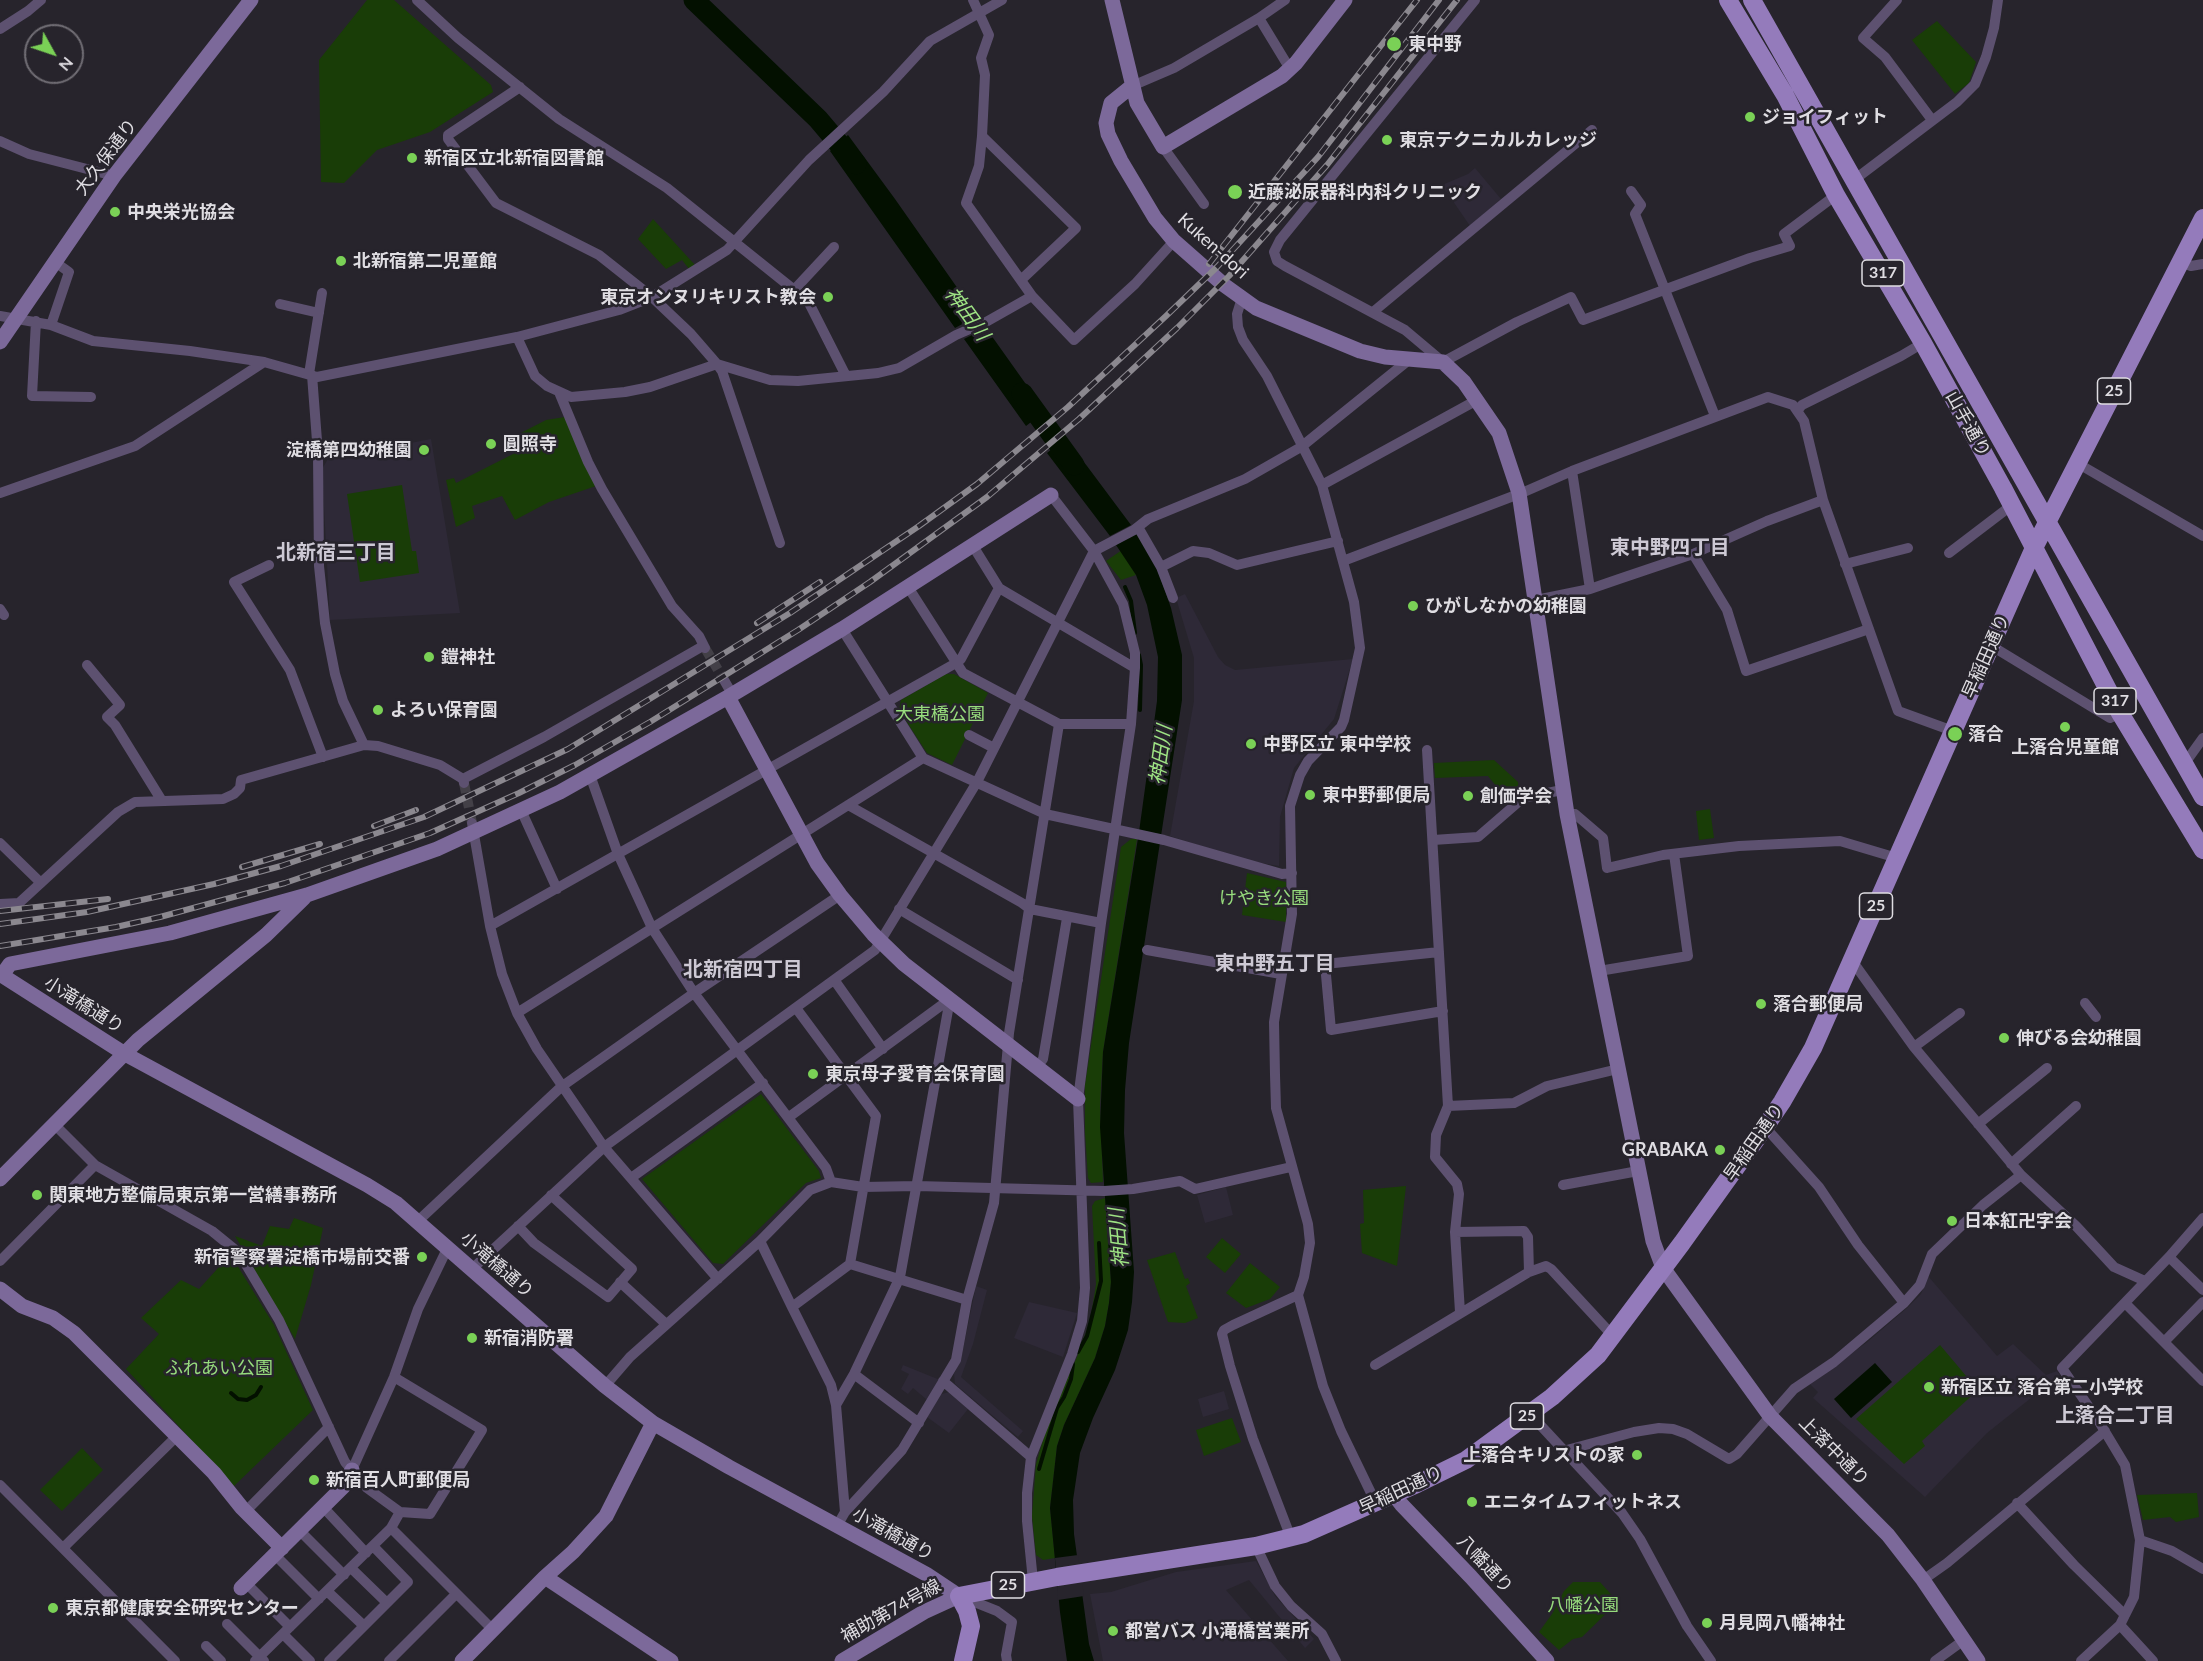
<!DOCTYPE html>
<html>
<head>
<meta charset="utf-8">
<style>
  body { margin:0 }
  #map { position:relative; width:2203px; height:1661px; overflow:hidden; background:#27242c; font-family:Lato,sans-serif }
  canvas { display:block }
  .north { position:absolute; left:24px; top:24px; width:60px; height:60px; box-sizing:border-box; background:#27242c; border:2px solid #716e75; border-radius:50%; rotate:130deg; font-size:16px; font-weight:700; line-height:24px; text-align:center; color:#dfdde2 }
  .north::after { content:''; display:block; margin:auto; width:21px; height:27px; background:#7ad156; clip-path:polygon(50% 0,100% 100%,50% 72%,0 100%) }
</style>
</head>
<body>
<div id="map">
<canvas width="2203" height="1661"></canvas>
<div class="north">N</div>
</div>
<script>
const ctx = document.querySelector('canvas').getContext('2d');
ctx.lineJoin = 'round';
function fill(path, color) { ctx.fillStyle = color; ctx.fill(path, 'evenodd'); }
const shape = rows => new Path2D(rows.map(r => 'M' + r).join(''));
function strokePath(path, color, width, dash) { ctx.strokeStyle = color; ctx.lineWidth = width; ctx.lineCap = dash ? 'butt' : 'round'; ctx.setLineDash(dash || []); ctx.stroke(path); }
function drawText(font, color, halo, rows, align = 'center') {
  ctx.font = font + ' Lato,"Noto Sans JP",sans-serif'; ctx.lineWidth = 5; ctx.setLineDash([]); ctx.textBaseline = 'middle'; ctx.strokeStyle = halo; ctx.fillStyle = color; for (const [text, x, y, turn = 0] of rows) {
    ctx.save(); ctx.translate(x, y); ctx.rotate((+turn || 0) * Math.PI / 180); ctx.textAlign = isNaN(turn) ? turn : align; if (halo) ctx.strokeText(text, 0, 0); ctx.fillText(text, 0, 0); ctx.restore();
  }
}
fill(shape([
  [1475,168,1501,199,1470,226,1442,185,1468,174],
  [431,439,460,613,330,620,322,469,328,459],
  [1185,594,1218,657,1225,665,1235,670,1353,659,1334,719,1294,768,1280,817,1279,866,1243,860,1170,836,1194,701,1194,658,1176,598],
  [1226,1187,1233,1215,1205,1223,1197,1195],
  [1928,1276,1997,1356,2013,1344,2046,1375,2057,1371,2060,1375,1987,1433,1925,1497,1813,1398,1818,1392,1809,1383,1866,1343,1907,1308,1921,1294],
  [976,1286,987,1290,973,1344,961,1377,1023,1431,1018,1437,955,1384,954,1374,961,1359],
  [1029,1302,1077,1313,1063,1357,1014,1338],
  [903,1365,940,1380,929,1399,926,1399,913,1388,908,1394,901,1389,909,1374,901,1370],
  [1224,1391,1229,1409,1203,1417,1198,1399],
  [949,1392,968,1409,949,1433,927,1417,938,1395],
  [1256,1561,1275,1596,1314,1639,1305,1648,1249,1580,1226,1590,1288,1661,1103,1661,1090,1594,1111,1592,1176,1572]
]), '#2e2937');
fill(shape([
  [367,0,394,0,491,85,493,92,430,132,377,150,344,183,321,182,319,60],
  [1937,21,1976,62,1969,83,1955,94,1912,40],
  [653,219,695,265,689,269,682,260,666,269,638,239],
  [565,417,596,486,549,502,515,520,502,496,472,506,475,518,456,527,446,480,454,478,456,483,517,452,511,438,546,420],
  [402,485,412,551,416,551,419,573,360,582,347,494],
  [1122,550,1136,575,1121,580,1106,561],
  [946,674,954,674,988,693,952,765,927,753,899,710,901,700],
  [1494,760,1518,782,1519,794,1509,802,1488,776,1435,778,1434,763],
  [1710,809,1714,838,1699,840,1696,811],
  [1131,839,1137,839,1103,1052,1100,1105,1103,1182,1091,1183,1088,1178,1085,1132,1085,1085,1121,847],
  [1247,873,1286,882,1286,922,1242,915],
  [761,1094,819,1171,821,1178,806,1183,723,1264,713,1263,642,1179],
  [1406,1186,1397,1266,1362,1253,1360,1224,1364,1223,1363,1190],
  [1105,1198,1111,1282,1109,1303,1105,1326,1095,1358,1064,1425,1057,1446,1050,1508,1055,1558,1043,1560,1036,1555,1032,1516,1036,1464,1049,1420,1077,1357,1090,1322,1096,1284,1092,1206,1095,1201],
  [294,1218,323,1228,311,1285,295,1339,235,1236,262,1246,270,1226,289,1229],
  [1222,1238,1241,1254,1225,1273,1206,1257],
  [1175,1252,1185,1279,1188,1278,1190,1283,1186,1286,1198,1318,1185,1323,1168,1322,1147,1260],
  [229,1256,237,1265,274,1325,313,1410,234,1486,126,1369,159,1334,141,1318,181,1280,199,1289],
  [1250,1263,1280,1287,1270,1299,1246,1308,1226,1293],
  [1940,1345,1978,1390,1922,1441,1925,1446,1904,1464,1856,1419],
  [1232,1418,1241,1442,1204,1456,1196,1430],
  [82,1448,103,1470,62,1511,40,1490],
  [2197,1493,2199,1517,2176,1522,2170,1517,2143,1520,2137,1495],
  [1573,1582,1600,1582,1618,1602,1582,1637,1573,1639,1559,1650,1539,1632,1552,1614,1564,1591]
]), '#193d07');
fill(shape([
  [848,135,895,199,977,316,955,328,830,151],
  [986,328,1045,411,1026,426,964,339],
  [1065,438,1087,466,1131,525,1110,536,1047,453],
  [1137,533,1158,571,1171,608,1182,655,1182,700,1129,1043,1125,1090,1124,1133,1134,1272,1132,1302,1128,1330,1115,1370,1093,1418,1080,1453,1073,1500,1074,1534,1089,1644,1094,1661,1067,1661,1060,1612,1050,1508,1057,1446,1064,1425,1095,1358,1105,1326,1109,1303,1111,1282,1100,1127,1103,1052,1139,832,1157,701,1158,657,1147,605,1136,575,1116,545],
  [1875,1363,1892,1382,1851,1418,1834,1399]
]), '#031000');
fill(shape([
  [1078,1555,1084,1596,1058,1600,1055,1558]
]), '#27242c');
strokePath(shape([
  [1125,587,1131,601,1135,633],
  [1139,655,1141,665,1140,710],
  [1078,1352,1087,1336,1101,1281,1099,1243],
  [231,1393,238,1399,247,1400,256,1395,261,1387],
  [1039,1469,1057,1408,1064,1397,1071,1379,1073,1364]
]), '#031000', 4);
strokePath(shape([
  [694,0,818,119,856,164],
  [1022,393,1074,465]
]), '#031000', 21);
strokePath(shape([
  [705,648,724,680],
  [464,783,472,823]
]), '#434047', 10, [10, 5]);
strokePath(shape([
  [417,0,458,38,559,119,667,188,808,301,846,376],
  [973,0,989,35,981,58,985,75,982,136,1076,228,1021,280],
  [1475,0,1280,240,1274,252,1277,261,1285,266,1405,330,1443,362,1517,322,1571,297,1583,320,1750,258,1790,246,1784,234,1836,195],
  [1897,0,1863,38,1885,57,1932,120],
  [1259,18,1290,69],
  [0,29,28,11,41,0],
  [1132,86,1174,68,1259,18,1285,0],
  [520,87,448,135,448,139,496,203,599,255,652,297,691,334,717,364,722,371,780,543],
  [982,136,979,166,966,203,1032,296,1074,340,1135,284,1174,241],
  [0,141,29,154,114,176],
  [1163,147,1204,204],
  [1854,180,1957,102,1975,84,1986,57,1994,28,1998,0],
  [1631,191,1641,205,1635,214,1715,416],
  [2181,262,2191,266,2203,264],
  [794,290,834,247],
  [1242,298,1237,314,1238,327,1243,340,1267,376,1322,485,1354,602,1360,648,1344,720,1341,727,1308,761,1300,775,1290,806,1292,914,1274,1022,1275,1075,1276,1108,1308,1224,1310,1243,1304,1277,1298,1295,1233,1325,1224,1330,1222,1334,1230,1366,1253,1439,1291,1538],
  [280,304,319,313],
  [1373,312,1592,130],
  [0,316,51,325,93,341,190,351,264,362,317,377,517,337,619,310,652,297,727,250,809,160,883,92,930,41,1002,0],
  [36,321,32,396,91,397],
  [51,325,69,272,55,262],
  [517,337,535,376,547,386,571,397,625,392,650,387,717,364,770,380,798,381,878,373,899,368,956,335,986,322,1032,296],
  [309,374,322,293],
  [312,375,318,454,319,566,325,623,335,674,343,701,364,745],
  [559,392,588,462,602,489,672,606,699,636,705,648],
  [1798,410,1802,405,1901,356,1923,343],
  [2077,463,2203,536],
  [1572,471,1590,589],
  [1322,485,1477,400],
  [0,493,135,446,264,362],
  [1138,527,1161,567,1173,598],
  [973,546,999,588,1135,668],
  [1949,553,2012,505],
  [1693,554,1727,610,1746,671,1869,629],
  [1343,561,1524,492,1572,471,1768,397,1793,405,1804,421,1823,500,1898,711,1953,731],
  [1845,564,1908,548],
  [269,565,234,582,290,670,323,757],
  [1161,567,1193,551,1209,553,1237,565,1338,541],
  [908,587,963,673,1059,724,1131,724],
  [1536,600,1590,589,1619,579,1693,554,1767,521,1823,500],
  [0,609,4,615],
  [842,629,923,758,1045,814,1164,840,1282,874,1292,873],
  [1990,645,2110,718,2120,713],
  [87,665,120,705,107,717,115,725,162,801],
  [724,680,732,694],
  [969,735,994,748],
  [1427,750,1448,1106,1436,1135,1435,1157,1457,1184,1459,1194,1455,1232,1460,1312],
  [2185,763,2203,738],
  [590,775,618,854,652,928,694,993,826,1168,831,1182],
  [463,779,544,737,703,646],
  [848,805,1022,903,1030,909,1101,923],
  [521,810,557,889],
  [1567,814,1575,814,1603,838,1607,868,1663,855,1739,846,1840,841,1897,858],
  [472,823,490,926,502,974,517,1013,537,1049,604,1147,718,1279],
  [1433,840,1478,837,1523,798,1562,790],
  [0,843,41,883],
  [0,904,19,903,118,812,135,802,223,799,234,794,240,788,241,780,364,745,378,746,440,765,463,779,464,783],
  [899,909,1018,980],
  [490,926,956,663,961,659,999,588],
  [1147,950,1281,974],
  [1439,952,1325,964,1331,1030,1443,1011],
  [1853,962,1914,1047,1960,1013],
  [1599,971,1688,956,1674,854],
  [835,981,883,1049],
  [2085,1003,2096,1017],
  [796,1008,876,1116,850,1264],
  [517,1013,923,758],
  [1914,1047,2021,1175,2076,1226,2114,1267,2145,1281],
  [1037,1067,1043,1059,1067,918],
  [1448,1106,1514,1103,1547,1086,1618,1069],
  [789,1117,950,999],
  [54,1124,95,1165,212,1231,239,1253,279,1320,345,1462,367,1488,400,1512,391,1528,493,1630],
  [1978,1124,2047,1068],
  [1765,1127,1819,1187,1858,1245,1904,1303],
  [2011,1164,2076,1106],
  [631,1178,763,1083],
  [1563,1185,1638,1171],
  [418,1221,561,1087,694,993,840,895],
  [518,1226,534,1243,608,1297,632,1269,551,1195],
  [1455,1232,1524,1231,1528,1237,1529,1272],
  [2169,1257,2203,1290],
  [0,1261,95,1165],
  [472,1269,604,1147,875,950,977,782,1094,551,1134,530,1148,519,1245,479,1301,447,1410,359],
  [620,1282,666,1324],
  [1298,1295,1323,1386,1341,1431,1371,1493,1374,1503],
  [967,1300,994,1203,1009,1033,1059,724],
  [2125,1303,2203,1381],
  [792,1307,831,1385,836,1405],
  [2164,1342,2203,1302],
  [1375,1365,1529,1272,1546,1266,1551,1269,1613,1336],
  [854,1374,919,1423],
  [394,1377,482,1430,430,1514,400,1512],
  [943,1381,1031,1457],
  [605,1386,630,1357,760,1241],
  [1530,1414,1622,1513,1640,1539,1687,1626,1711,1661],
  [1563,1451,1634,1432,1659,1428,1673,1429,1687,1434,1729,1459,1737,1454,1794,1389,1834,1362,1904,1303,1920,1285,1932,1254,1983,1205,2021,1175],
  [352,1470,394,1377,418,1309,448,1247],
  [0,1485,175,1661],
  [2017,1503,2074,1565,2125,1615],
  [323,1507,366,1553],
  [245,1512,329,1427],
  [845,1512,836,1405,854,1374,900,1277,950,999],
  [837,1526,845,1512,902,1450,956,1360,967,1300,850,1264,792,1307,760,1241,810,1190,831,1182,863,1187,917,1186,1104,1191,1133,1189,1180,1181,1195,1189,1291,1167],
  [299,1530,344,1575],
  [2140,1540,2172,1551,2203,1569],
  [1256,1546,1275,1586,1291,1606,1322,1634,1336,1661],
  [63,1548,177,1436],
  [275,1555,319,1599],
  [351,1568,387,1603],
  [1923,1580,1947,1563,2105,1431],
  [1033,1581,1027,1521,1027,1493,1031,1457,1072,1354,1082,1321,1085,1288,1078,1099,1101,923,1131,724,1135,668,1135,653,1123,604,1094,551,1051,495],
  [246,1583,290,1627],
  [327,1591,364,1626],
  [962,1597,997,1611,1012,1622,1006,1655,1007,1661],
  [227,1624,264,1661],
  [2120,1625,2153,1661],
  [283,1634,310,1661],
  [206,1646,221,1661],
  [255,1661,391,1528],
  [329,1661,408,1582,373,1546],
  [389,1661,456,1594],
  [1935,1661,1964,1640],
  [2081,1661,2120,1625,2134,1597,2140,1540,2125,1465,2098,1420,2062,1368,2169,1257,2203,1218]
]), '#5d5170', 10);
strokePath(shape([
  [1112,0,1137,103,1163,147,1282,76,1296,63,1345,0],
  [1132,86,1111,103,1106,123,1108,134,1121,161,1155,218,1174,241,1224,285,1256,308,1360,351,1385,357,1443,362,1464,382,1499,433,1519,493,1567,814,1653,1241,1663,1268,1770,1416,1888,1535,1923,1580,1978,1661],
  [0,342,114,176,251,0],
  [728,697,817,863,840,895,873,934,904,964,1078,1099],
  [0,974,125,1054,367,1185,396,1203,605,1386,653,1423,729,1467,926,1574,959,1596],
  [2,975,10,964,170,933,307,895,437,849,560,792,728,697,842,629,1051,495],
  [0,1179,138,1040,266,935,304,898],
  [0,1289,22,1306,53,1318,74,1333,214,1473,242,1508,282,1548],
  [1394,1495,1401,1504,1471,1577,1547,1661],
  [545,1577,671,1661],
  [241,1588,343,1487,352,1470],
  [462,1661,545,1577,573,1552,606,1516,653,1423],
  [842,1661,924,1612,959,1596]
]), '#7c699a', 15);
strokePath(shape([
  [1728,0,1785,95,1836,195,1923,343,2003,488,2120,713,2203,850],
  [1752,0,2203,797],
  [963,1661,971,1626,967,1611,959,1596,1057,1577,1256,1546,1304,1534,1417,1484,1466,1460,1552,1397,1598,1355,1682,1243,1765,1127,1782,1102,1813,1048,2034,548,2203,218]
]), '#947bbb', 18);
const rail = shape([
  [1209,264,1417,0],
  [757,623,820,582],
  [374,826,416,810],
  [242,867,320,844],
  [0,911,108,899],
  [0,924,87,912,214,884,281,866,424,817,568,749,790,613,919,526,977,484,1068,407,1166,316,1217,267,1318,157,1439,0],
  [0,946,116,927,160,917,285,883,430,833,519,793,575,765,650,722,798,630,870,582,987,497,1079,419,1177,328,1229,276,1327,165,1457,0]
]);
strokePath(rail, '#8b888f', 6);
strokePath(rail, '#27242c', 4, [11]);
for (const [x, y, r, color] of [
  [1394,44,8,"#7ad156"],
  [1750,117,6,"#7ad156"],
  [1387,140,6,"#7ad156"],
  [412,158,6,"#7ad156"],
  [1235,192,8,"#7ad156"],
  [115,212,6,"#7ad156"],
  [341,261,6,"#7ad156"],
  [828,297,6,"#7ad156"],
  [491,444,6,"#7ad156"],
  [424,450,6,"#7ad156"],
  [1413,606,6,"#7ad156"],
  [429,657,6,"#7ad156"],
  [378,710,6,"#7ad156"],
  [2065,727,6,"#7ad156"],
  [1955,734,8,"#7ad156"],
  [1251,744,6,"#7ad156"],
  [1310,795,6,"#7ad156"],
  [1468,796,6,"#7ad156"],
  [1761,1004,6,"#7ad156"],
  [2004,1038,6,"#7ad156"],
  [813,1074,6,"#7ad156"],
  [1720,1150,6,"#7ad156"],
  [37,1195,6,"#7ad156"],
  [1952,1221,6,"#7ad156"],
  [422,1257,6,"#7ad156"],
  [472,1338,6,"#7ad156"],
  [1929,1387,6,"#7ad156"],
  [1637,1455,6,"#7ad156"],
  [314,1480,6,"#7ad156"],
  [1472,1502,6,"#7ad156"],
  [53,1608,6,"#7ad156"],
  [1707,1623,6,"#7ad156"],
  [1113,1631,6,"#7ad156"]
]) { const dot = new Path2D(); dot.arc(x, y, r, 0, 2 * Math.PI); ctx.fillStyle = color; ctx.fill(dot); strokePath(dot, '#27242c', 2); }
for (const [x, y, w] of [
  [1883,273,42],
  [2114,391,33],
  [2115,701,42],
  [1876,906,33],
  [1527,1416,33],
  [1008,1585,33]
]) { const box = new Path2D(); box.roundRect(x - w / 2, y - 13, w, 26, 4.5); ctx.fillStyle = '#27242c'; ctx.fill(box); strokePath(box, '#dfdde2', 1.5); }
drawText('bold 16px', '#dfdde2', null, [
  ["317",1883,273],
  ["25",2114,391],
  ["317",2115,701],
  ["25",1876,906],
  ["25",1527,1416],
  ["25",1008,1585]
]);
drawText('bold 18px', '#dfdde2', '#27242c', [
  ["東中野",1408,44],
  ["ジョイフィット",1762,117],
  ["東京テクニカルカレッジ",1399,140],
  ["新宿区立北新宿図書館",424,158],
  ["近藤泌尿器科内科クリニック",1248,192],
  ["中央栄光協会",127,212],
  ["北新宿第二児童館",353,261],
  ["東京オンヌリキリスト教会",816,297,"right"],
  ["圓照寺",503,444],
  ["淀橋第四幼稚園",412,450,"right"],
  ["ひがしなかの幼稚園",1425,606],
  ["鎧神社",441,657],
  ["よろい保育園",390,710],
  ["落合",1968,734],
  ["中野区立 東中学校",1263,744],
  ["上落合児童館",2065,747,"center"],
  ["東中野郵便局",1322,795],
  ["創価学会",1480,796],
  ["落合郵便局",1773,1004],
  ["伸びる会幼稚園",2016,1038],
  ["東京母子愛育会保育園",825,1074],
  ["GRABAKA",1708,1150,"right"],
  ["関東地方整備局東京第一営繕事務所",49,1195],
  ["日本紅卍字会",1964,1221],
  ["新宿警察署淀橋市場前交番",410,1257,"right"],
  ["新宿消防署",484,1338],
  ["新宿区立 落合第二小学校",1941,1387],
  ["上落合キリストの家",1625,1455,"right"],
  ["新宿百人町郵便局",326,1480],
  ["エニタイムフィットネス",1484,1502],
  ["東京都健康安全研究センター",65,1608],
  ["月見岡八幡神社",1719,1623],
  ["都営バス 小滝橋営業所",1125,1631]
], 'left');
drawText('18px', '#dfdde2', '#27242c', [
  ["大久保通り",106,157,-53],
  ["Kuken-dori",1213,246,42],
  ["山手通り",1968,424,61],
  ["早稲田通り",1986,656,-66],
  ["小滝橋通り",84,1005,32],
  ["早稲田通り",1754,1142,-55],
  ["小滝橋通り",497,1265,41],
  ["上落中通り",1834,1451,45],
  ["早稲田通り",1401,1490,-25],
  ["小滝橋通り",893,1534,29],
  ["八幡通り",1485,1564,47],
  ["補助第74号線",891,1611,-29]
]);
drawText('18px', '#97dc7d', '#27242c', [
  ["大東橋公園",940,714],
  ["けやき公園",1264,898],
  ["ふれあい公園",219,1368],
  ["八幡公園",1583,1605]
]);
drawText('italic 20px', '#9ee384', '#27242c', [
  ["神田川",967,314,54],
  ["神田川",1161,755,-82],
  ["神田川",1119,1238,-95]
]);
drawText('bold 20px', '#cdc9d4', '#27242c', [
  ["東中野四丁目",1670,548],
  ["北新宿三丁目",336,553],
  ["東中野五丁目",1275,964],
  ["北新宿四丁目",743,970],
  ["上落合二丁目",2115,1416]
]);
</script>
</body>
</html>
